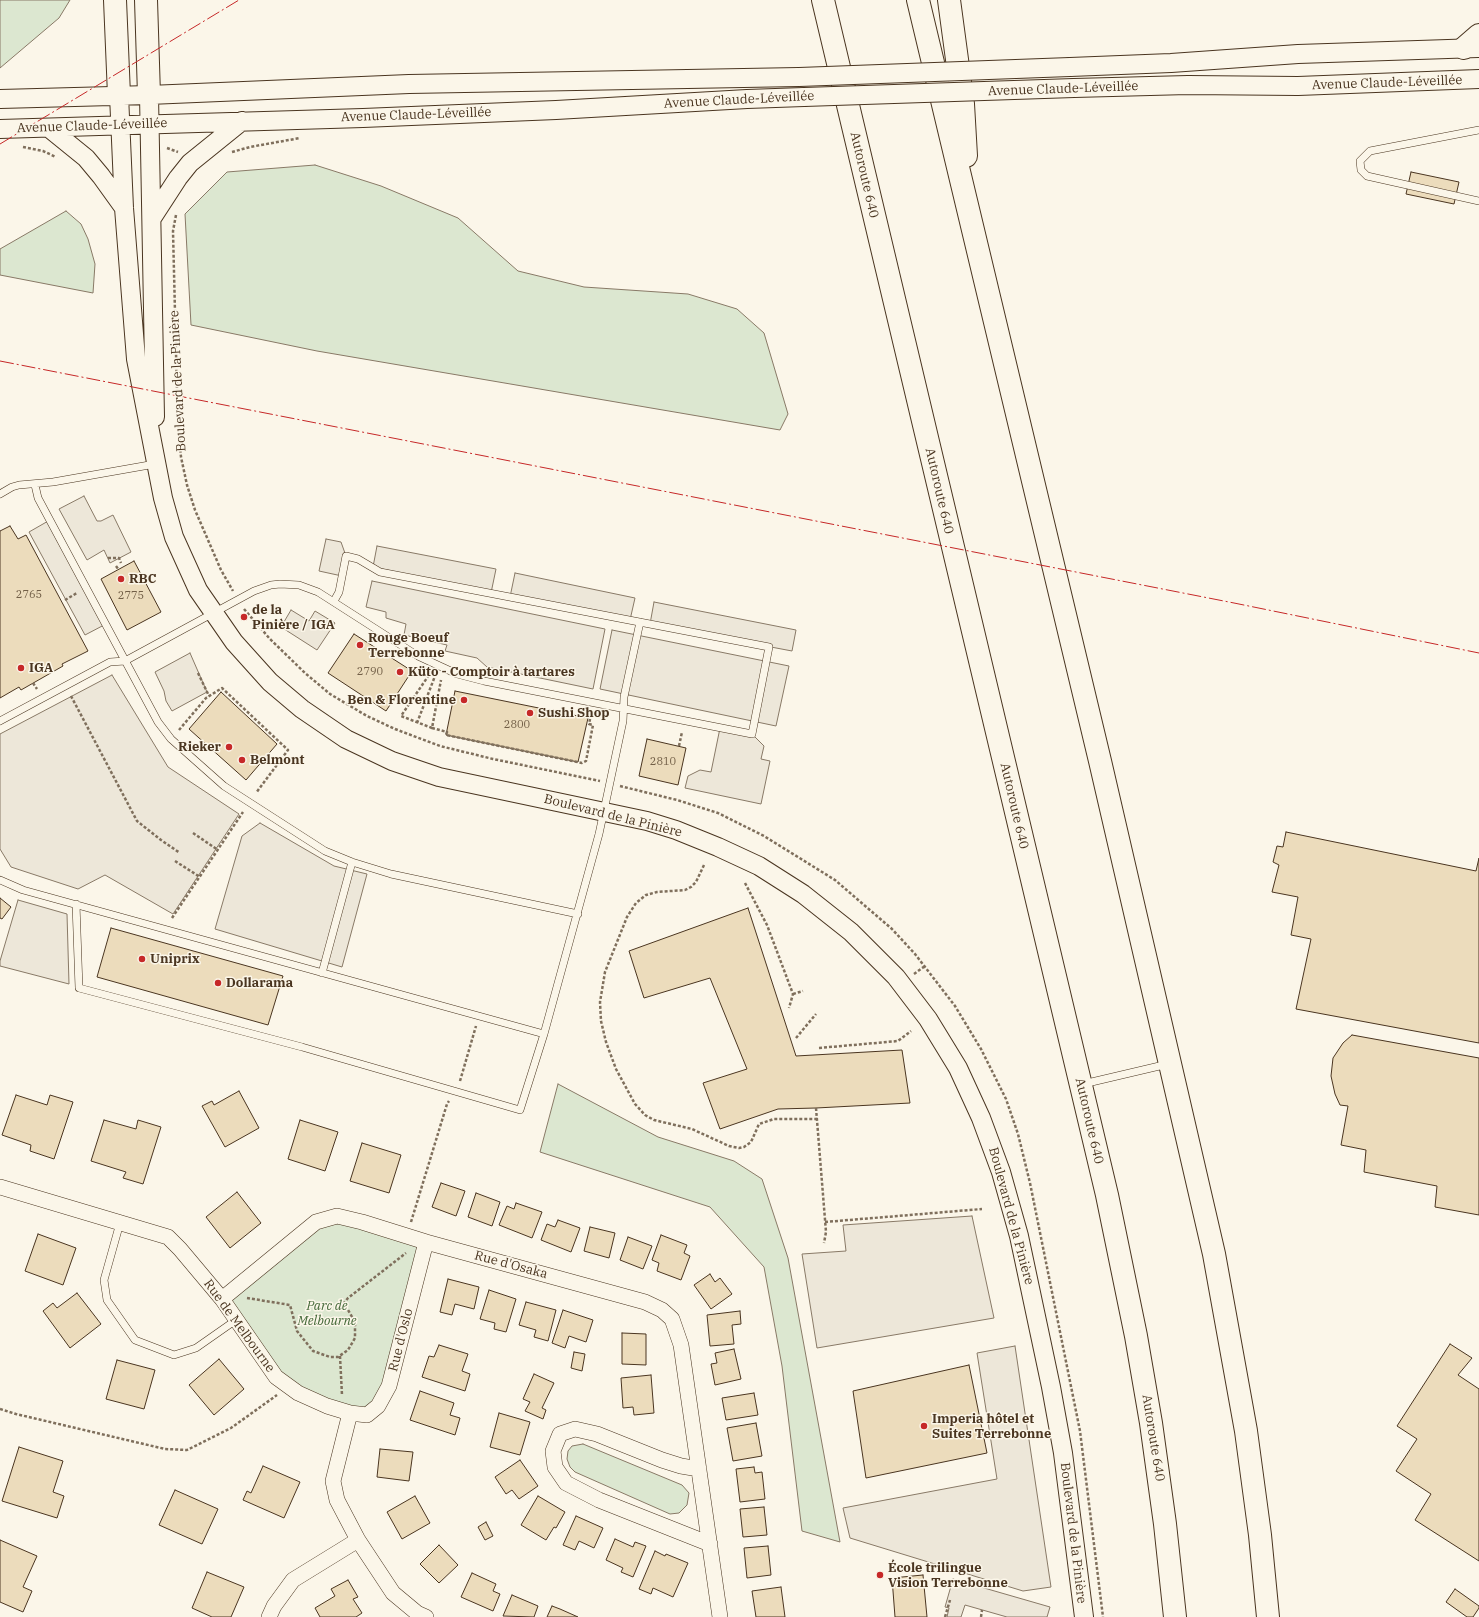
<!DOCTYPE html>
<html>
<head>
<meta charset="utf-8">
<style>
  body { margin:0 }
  canvas { display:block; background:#fbf6e9 }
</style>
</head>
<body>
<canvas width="1479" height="1617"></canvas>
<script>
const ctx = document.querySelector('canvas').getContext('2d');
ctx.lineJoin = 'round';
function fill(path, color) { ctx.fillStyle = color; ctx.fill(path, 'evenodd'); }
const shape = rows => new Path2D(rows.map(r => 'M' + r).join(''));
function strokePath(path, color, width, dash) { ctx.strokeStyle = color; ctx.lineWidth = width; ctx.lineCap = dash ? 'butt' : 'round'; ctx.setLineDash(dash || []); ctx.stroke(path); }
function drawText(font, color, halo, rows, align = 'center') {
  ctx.font = font + ' "IBM Plex Serif",serif'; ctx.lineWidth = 3; ctx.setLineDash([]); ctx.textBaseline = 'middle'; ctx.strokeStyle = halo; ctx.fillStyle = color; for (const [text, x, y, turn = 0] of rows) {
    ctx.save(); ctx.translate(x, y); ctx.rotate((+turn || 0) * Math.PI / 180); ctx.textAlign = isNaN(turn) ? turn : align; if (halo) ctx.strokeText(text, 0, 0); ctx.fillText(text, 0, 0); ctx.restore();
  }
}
const green = shape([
  [0,0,70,0,59,18,0,68,0,0],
  [315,165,381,186,458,218,518,271,584,287,688,294,737,309,764,333,788,414,780,430,317,351,191,325,185,214,227,172,315,165],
  [66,211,81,224,88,239,95,264,93,293,0,275,0,249,66,211],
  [558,1084,658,1137,734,1161,762,1179,788,1258,840,1542,802,1531,782,1366,764,1267,710,1207,540,1152,558,1084],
  [337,1216,426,1242,389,1386,367,1415,298,1393,222,1299,337,1216],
  [583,1444,682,1485,689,1493,687,1505,679,1513,670,1514,575,1472,570,1467,567,1459,568,1451,572,1446,583,1444]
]);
fill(green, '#dce7d0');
strokePath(green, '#887966', 1);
const parking = shape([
  [84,496,97,521,101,521,113,515,131,552,110,563,104,550,87,560,59,509,84,496],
  [50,520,106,624,85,635,29,532,50,520],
  [326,539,341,542,346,556,342,576,319,571,326,539],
  [377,546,496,569,491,593,373,567,377,546],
  [515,573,635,598,630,620,510,597,515,573],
  [372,581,605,629,593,689,487,667,477,658,445,651,447,645,404,635,406,624,386,618,386,612,366,607,372,581],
  [654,602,796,630,792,651,650,624,654,602],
  [291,610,309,621,315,611,335,623,317,650,281,627,291,610],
  [612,630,789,666,776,726,600,689,612,630],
  [190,653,207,692,172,711,166,701,164,691,155,672,190,653],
  [112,675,168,767,239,814,173,914,105,875,78,889,11,867,0,849,0,734,112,675],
  [720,728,752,734,764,746,761,759,770,761,761,804,685,788,688,776,700,770,711,772,720,728],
  [260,823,334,866,367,874,342,967,215,929,242,836,260,823],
  [18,900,67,914,69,984,0,966,0,961,18,900],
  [972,1216,994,1318,817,1348,802,1254,846,1251,843,1225,972,1216],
  [1015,1346,1051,1587,1023,1591,850,1538,843,1508,997,1479,977,1353,1015,1346],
  [953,1579,1050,1607,1047,1617,1007,1617,965,1605,961,1617,947,1617,949,1608,945,1607,953,1579]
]);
fill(parking, '#ede7d9');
strokePath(parking, '#887966', 1);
const building = shape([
  [1411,172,1459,182,1454,204,1406,194,1411,172],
  [10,526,18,539,26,535,88,651,62,664,63,666,21,690,19,687,0,698,0,531,10,526],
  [134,561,161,612,127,630,101,579,134,561],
  [354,634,412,671,386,711,328,673,354,634],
  [455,691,588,718,578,762,446,735,455,691],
  [221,692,277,744,246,780,189,729,221,692],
  [647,739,686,748,678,785,639,776,647,739],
  [1286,832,1476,871,1479,858,1479,1043,1296,1009,1311,939,1291,935,1298,897,1272,892,1279,865,1273,862,1277,846,1283,847,1286,832],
  [0,898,11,907,2,919,0,918,0,898],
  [748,908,796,1056,902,1050,910,1103,816,1108,778,1109,720,1129,703,1083,747,1069,710,978,644,998,629,951,748,908],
  [111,928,283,976,268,1025,97,977,111,928],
  [1352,1035,1479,1058,1479,1215,1435,1207,1437,1186,1364,1172,1366,1150,1341,1145,1348,1106,1340,1105,1335,1094,1331,1076,1333,1058,1343,1043,1352,1035],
  [239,1091,259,1128,225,1147,202,1106,212,1101,214,1105,239,1091],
  [16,1095,47,1105,50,1095,73,1102,54,1159,30,1151,31,1145,2,1135,16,1095],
  [104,1120,136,1129,138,1120,161,1127,143,1184,123,1178,126,1172,91,1161,104,1120],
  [300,1120,338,1132,325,1171,288,1159,300,1120],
  [362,1143,401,1155,389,1193,350,1181,362,1143],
  [441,1183,465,1191,456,1216,432,1207,441,1183],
  [237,1192,261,1223,230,1248,206,1217,237,1192],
  [476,1193,500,1202,492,1226,468,1217,476,1193],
  [516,1203,542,1212,532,1238,499,1225,507,1206,514,1209,516,1203],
  [558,1220,580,1228,571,1252,541,1240,547,1224,555,1227,558,1220],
  [590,1227,615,1233,609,1258,584,1251,590,1227],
  [38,1234,76,1248,63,1285,25,1271,38,1234],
  [661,1235,687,1245,684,1253,690,1256,681,1280,657,1271,659,1263,652,1260,661,1235],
  [628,1237,652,1246,643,1269,620,1260,628,1237],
  [710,1274,715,1282,720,1278,732,1294,711,1309,694,1285,710,1274],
  [448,1279,479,1287,474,1309,455,1304,452,1315,440,1312,448,1279],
  [489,1290,516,1299,506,1332,494,1329,495,1323,480,1319,489,1290],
  [77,1293,101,1324,70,1348,43,1311,53,1303,57,1308,77,1293],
  [526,1302,556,1310,548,1341,534,1337,536,1330,519,1325,526,1302],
  [563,1310,593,1320,586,1342,569,1336,565,1348,552,1343,563,1310],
  [740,1311,741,1324,732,1325,734,1344,710,1346,707,1315,740,1311],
  [622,1333,646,1334,646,1365,622,1364,622,1333],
  [1450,1344,1472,1358,1458,1375,1479,1389,1479,1561,1415,1520,1431,1494,1396,1471,1417,1439,1397,1426,1450,1344],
  [439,1345,468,1354,462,1371,470,1374,465,1391,422,1377,429,1356,434,1357,439,1345],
  [734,1349,741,1379,715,1385,711,1364,717,1363,715,1353,734,1349],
  [574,1352,585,1354,582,1371,571,1368,574,1352],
  [219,1359,244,1389,214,1415,189,1385,219,1359],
  [117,1360,155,1370,144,1409,106,1399,117,1360],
  [969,1365,987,1453,866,1478,853,1391,969,1365],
  [534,1374,554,1383,542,1408,546,1410,543,1419,525,1411,530,1402,523,1399,534,1374],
  [651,1375,654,1413,634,1415,633,1407,623,1408,621,1378,651,1375],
  [420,1391,454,1403,450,1415,460,1418,455,1435,410,1420,420,1391],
  [754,1393,758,1415,726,1420,722,1398,754,1393],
  [499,1413,530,1422,520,1455,490,1447,499,1413],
  [756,1423,762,1456,733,1461,727,1428,756,1423],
  [19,1447,63,1461,53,1492,64,1496,57,1518,2,1501,19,1447],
  [380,1449,413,1452,409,1481,377,1477,380,1449],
  [520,1460,538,1486,519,1499,512,1490,506,1494,495,1477,520,1460],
  [263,1466,300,1482,284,1518,243,1500,247,1491,251,1493,263,1466],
  [754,1467,755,1473,762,1472,765,1499,740,1502,736,1469,754,1467],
  [175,1490,218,1509,202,1544,159,1525,175,1490],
  [415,1496,430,1523,402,1539,387,1512,415,1496],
  [538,1496,565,1512,556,1528,554,1527,546,1540,521,1525,538,1496],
  [764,1507,767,1535,743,1537,740,1509,764,1507],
  [576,1516,603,1528,594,1548,579,1541,575,1550,563,1545,576,1516],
  [486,1522,493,1536,485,1540,478,1527,486,1522],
  [615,1539,633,1547,635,1542,646,1546,633,1577,621,1572,623,1568,606,1560,615,1539],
  [0,1540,37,1556,23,1587,32,1591,23,1612,0,1602,0,1540],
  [439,1545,458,1565,439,1583,420,1564,439,1545],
  [768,1546,771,1575,747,1578,744,1548,768,1546],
  [655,1551,665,1556,666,1554,688,1563,673,1597,653,1588,651,1594,639,1589,655,1551],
  [207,1572,244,1587,231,1617,212,1617,192,1608,207,1572],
  [472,1573,496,1584,493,1591,500,1594,493,1611,461,1597,472,1573],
  [923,1575,927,1617,895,1617,892,1578,923,1575],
  [348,1580,358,1597,353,1599,362,1613,356,1617,320,1617,315,1608,335,1596,331,1589,348,1580],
  [781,1587,785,1617,756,1617,752,1591,781,1587],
  [1455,1589,1479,1606,1479,1608,1473,1617,1467,1617,1446,1602,1455,1589],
  [512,1595,538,1606,534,1617,503,1616,512,1595],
  [552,1606,560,1609,578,1617,547,1617,552,1606]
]);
fill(building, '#ecdcbc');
strokePath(building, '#4a3520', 1);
const service = shape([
  [1479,130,1370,151,1360,161,1361,170,1367,176,1479,201],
  [35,485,38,498,158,722,171,739,224,786,325,851,352,862,391,874,578,914],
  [0,494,12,487,19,485,53,482,155,464],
  [0,721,110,662,125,661,136,655,254,591,271,585,280,584,299,585,318,592,418,656,457,674,484,681,752,734,769,647,380,572,358,559,346,556,339,592,334,601],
  [0,880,23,890,544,1034,599,834,623,721,624,697,640,622],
  [76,904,79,988,302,1047,520,1110,544,1034],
  [322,973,352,862],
  [1083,1084,1168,1064],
  [120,1223,104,1280,107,1300,135,1340,174,1355,196,1348,236,1320]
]);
const minor = shape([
  [0,1187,168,1237,180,1249,222,1299,276,1377,298,1393,327,1406,350,1413,333,1481,337,1500,358,1540,393,1593,417,1613,426,1617],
  [222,1299,316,1222,337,1216,362,1222,426,1242,645,1302,662,1310,672,1319,681,1345,720,1617],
  [350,1413,367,1415,378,1406,389,1386,426,1242],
  [699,1469,681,1466,662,1460,597,1434,575,1429,560,1434,553,1451,555,1467,566,1483,599,1500,710,1544],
  [269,1617,274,1606,293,1580,358,1540]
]);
const tertiary = shape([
  [1070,67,1171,63,1298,54,1478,48],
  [1074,88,1188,85,1298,86,1479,79],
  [119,95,124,208,136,359,163,498,174,537,198,590,234,642,270,682,302,709,346,739,392,761,439,777,647,821,676,830,718,847,759,866,803,894,851,932,896,977,928,1019,958,1068,981,1118,1001,1172,1019,1236,1051,1387,1063,1453,1084,1617],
  [149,95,155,417],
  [0,99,149,95,409,84,799,77],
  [49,128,86,158,101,176,124,208],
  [0,129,363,118,556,110,747,99,804,97],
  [152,218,178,178,190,163,242,121]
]);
const motorway = shape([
  [115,0,119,95],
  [146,0,149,95],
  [823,0,1107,1195,1136,1336,1151,1423,1165,1524,1175,1617],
  [918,0,1100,761,1214,1254,1246,1431,1260,1535,1268,1617],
  [949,0,963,104,966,156],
  [1464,48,1479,35]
]);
strokePath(service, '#4a3520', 8);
strokePath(minor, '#4a3520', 16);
strokePath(tertiary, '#4a3520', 20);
strokePath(motorway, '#4a3520', 24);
strokePath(shape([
  [23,147,43,151,56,157],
  [167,148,178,152],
  [232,152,250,147,300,138],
  [176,215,173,231,176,353,178,423,181,457,187,485,195,510,221,570,233,591],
  [108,558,119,558,121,563],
  [116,566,119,570],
  [65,600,77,593],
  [244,609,270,639,305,673,330,694,367,716,395,729,440,746,493,759,600,781],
  [198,673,209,696],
  [429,675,401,716,432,728,441,680],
  [33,683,37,689],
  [71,696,137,821,161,840,180,853],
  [417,723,435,676],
  [432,728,447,732,446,735,582,763,586,761,593,725,589,724,591,714],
  [179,730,206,698,222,688,288,750,256,793],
  [679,746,682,732],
  [620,786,677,800,718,813,764,836,835,880,892,929,915,954,955,1006,981,1049,1006,1099,1018,1134,1030,1183,1080,1431,1103,1617],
  [193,833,218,850],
  [175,861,200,877],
  [704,865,696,882,691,887,685,890,657,892,646,895,636,903,627,917,605,972,600,1002,601,1021,606,1042,616,1069,635,1104,645,1115,654,1120,692,1129,729,1146,739,1148,744,1147,751,1142,759,1124,774,1119,817,1119],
  [745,883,767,925,793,994,789,1008],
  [172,918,243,812],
  [914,974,925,966],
  [793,994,803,991],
  [796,1038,816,1014],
  [819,1048,898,1041,911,1031],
  [460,1081,476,1026],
  [816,1108,826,1232,824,1243],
  [411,1222,447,1104,449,1101],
  [825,1222,982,1209],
  [247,1298,290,1305,297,1331,313,1351,330,1357,338,1357,348,1350,355,1338,355,1322,344,1303,348,1298,406,1253],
  [340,1356,342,1395],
  [0,1409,16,1414,165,1449,187,1450,231,1428,277,1395],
  [945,1617,950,1600],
  [981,1617,982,1610]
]), '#7f6f5c', 2.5, [3, 2]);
strokePath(service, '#fbf6e9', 7);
strokePath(minor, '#fbf6e9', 15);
strokePath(tertiary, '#fbf6e9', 18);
strokePath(motorway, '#fbf6e9', 22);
const tertiaryBridge = shape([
  [799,77,1070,67],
  [804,97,1074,88]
]);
strokePath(tertiaryBridge, '#4a3520', 20, []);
strokePath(tertiaryBridge, '#fbf6e9', 18);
strokePath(shape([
  [0,144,239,0],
  [0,361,1234,603,1479,653]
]), '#c62828', 1, [14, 3, 2, 3]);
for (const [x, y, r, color] of [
  [121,579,4,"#c62828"],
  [244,617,4,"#c62828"],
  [360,645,4,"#c62828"],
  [21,668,4,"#c62828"],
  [400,672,4,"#c62828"],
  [464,700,4,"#c62828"],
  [530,713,4,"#c62828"],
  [229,747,4,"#c62828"],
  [242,760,4,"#c62828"],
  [142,959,4,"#c62828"],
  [218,983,4,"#c62828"],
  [924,1426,4,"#c62828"],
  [880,1575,4,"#c62828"]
]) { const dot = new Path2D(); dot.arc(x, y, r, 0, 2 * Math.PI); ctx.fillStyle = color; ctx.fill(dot); strokePath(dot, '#fbf6e9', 1.5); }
drawText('11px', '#725f47', null, [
  ["2765",29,595],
  ["2775",131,596],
  ["2790",370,672],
  ["2800",517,725],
  ["2810",663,762]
]);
drawText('13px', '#4a3520', '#fbf6e9', [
  ["Avenue Claude-Léveillée",1387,83,-2],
  ["Avenue Claude-Léveillée",1063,89,-2],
  ["Avenue Claude-Léveillée",739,100,-3],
  ["Avenue Claude-Léveillée",416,115,-2],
  ["Avenue Claude-Léveillée",92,126,-2],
  ["Autoroute 640",864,175,77],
  ["Boulevard de la Pinière",178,381,-93],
  ["Autoroute 640",939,491,77],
  ["Autoroute 640",1014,806,77],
  ["Boulevard de la Pinière",613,816,14],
  ["Autoroute 640",1089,1121,77],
  ["Boulevard de la Pinière",1011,1216,75],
  ["Rue d'Osaka",511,1265,15],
  ["Rue de Melbourne",239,1326,54],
  ["Rue d'Oslo",401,1340,-76],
  ["Autoroute 640",1153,1438,81],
  ["Boulevard de la Pinière",1073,1533,83]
]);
drawText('bold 13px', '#4a3520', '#fbf6e9', [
  ["RBC",129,579],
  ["de la",252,610],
  ["Pinière / IGA",252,625],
  ["Rouge Boeuf",368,638],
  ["Terrebonne",368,653],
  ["IGA",29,668],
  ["Küto - Comptoir à tartares",408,672],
  ["Ben & Florentine",456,700,"right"],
  ["Sushi Shop",538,713],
  ["Rieker",221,747,"right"],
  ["Belmont",250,760],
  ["Uniprix",150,959],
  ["Dollarama",226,983],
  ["Imperia hôtel et",932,1419],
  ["Suites Terrebonne",932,1434],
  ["École trilingue",888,1568],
  ["Vision Terrebonne",888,1583]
], 'left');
drawText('italic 13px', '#436837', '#fbf6e9', [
  ["Parc de",327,1306],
  ["Melbourne",327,1321]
]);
</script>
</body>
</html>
